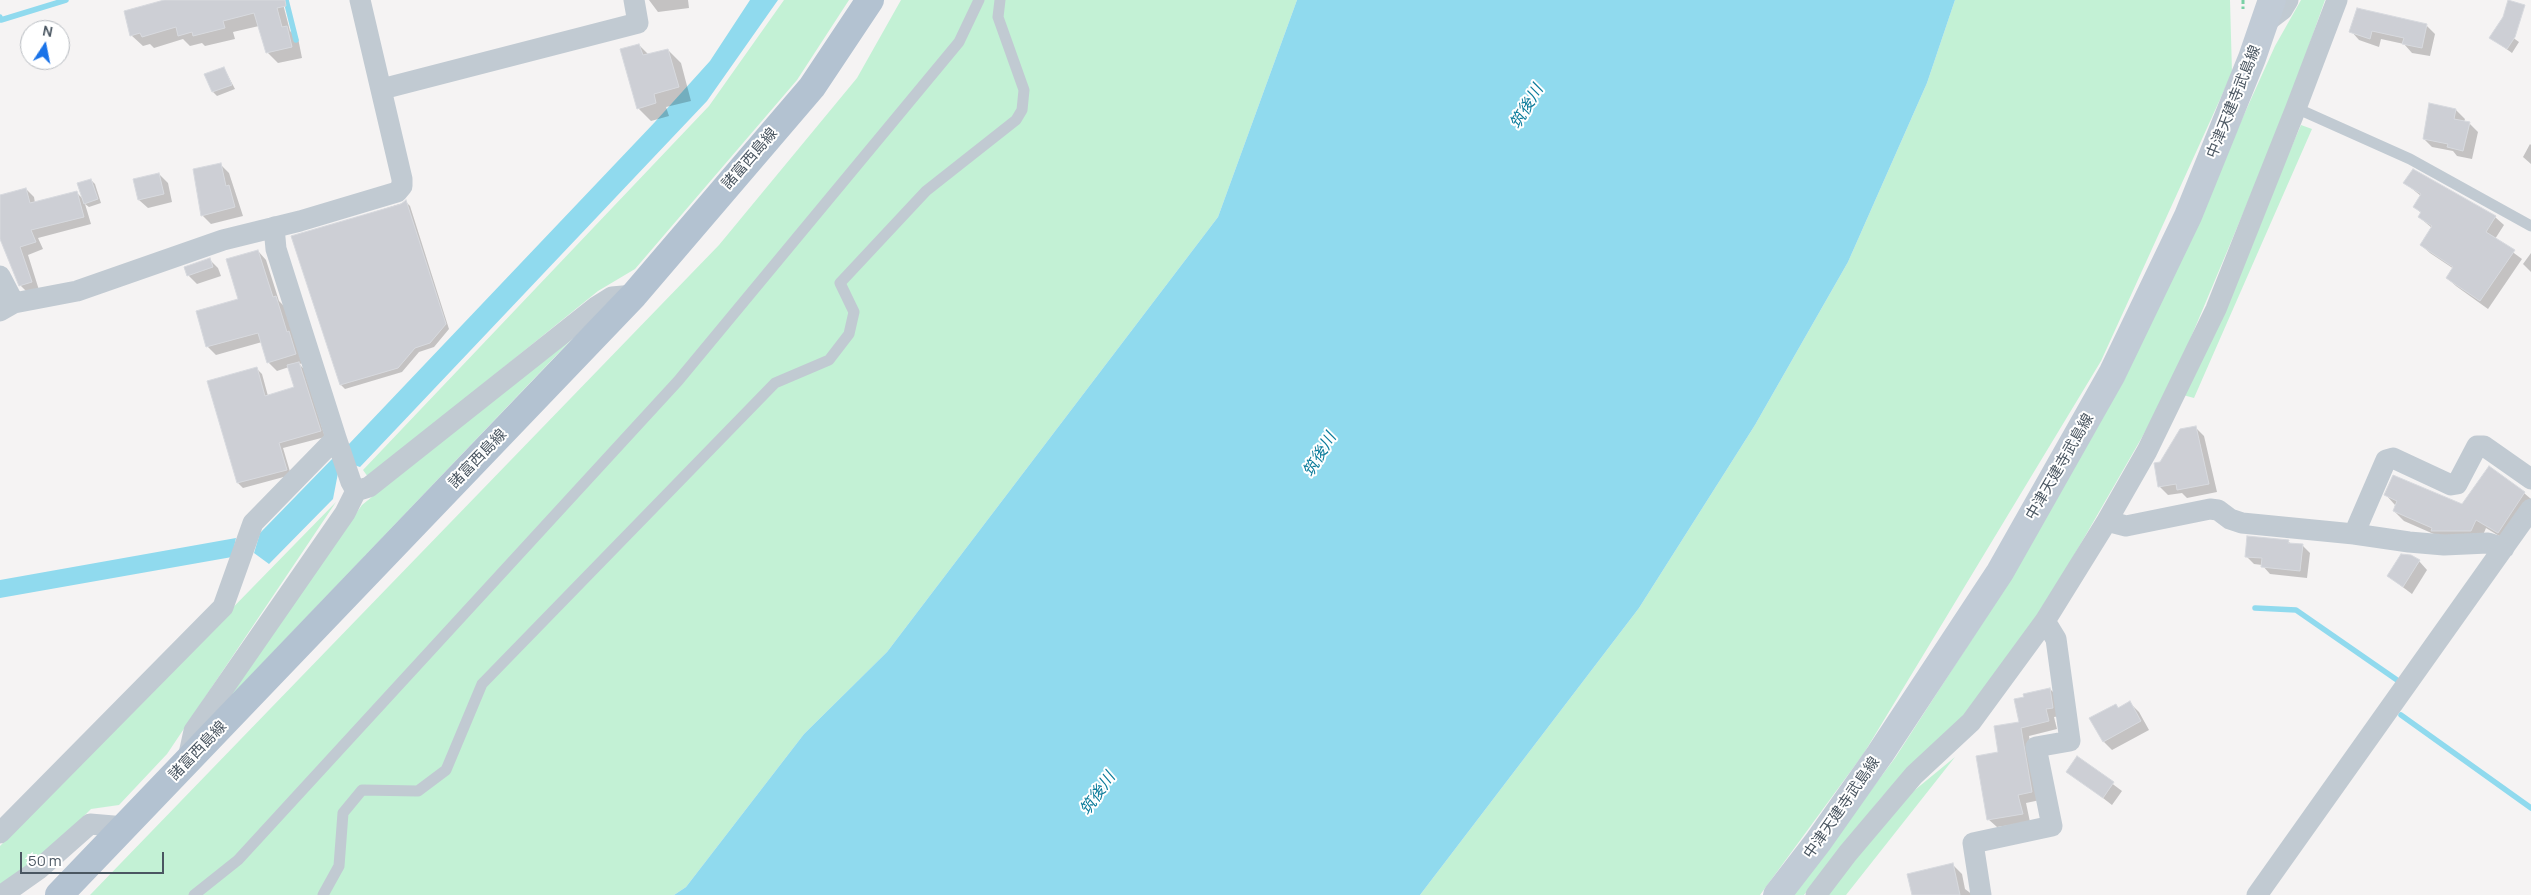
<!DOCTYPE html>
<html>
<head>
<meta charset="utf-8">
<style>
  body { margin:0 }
  #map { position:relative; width:2531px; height:895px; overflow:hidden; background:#f5f3f3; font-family:Manrope,sans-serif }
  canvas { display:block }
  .north { position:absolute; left:20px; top:20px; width:50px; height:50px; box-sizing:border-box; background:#fff; border:1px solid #b7bbc0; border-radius:50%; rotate:11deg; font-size:14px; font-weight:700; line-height:20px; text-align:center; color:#4a5661 }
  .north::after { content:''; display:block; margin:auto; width:18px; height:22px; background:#1a73e8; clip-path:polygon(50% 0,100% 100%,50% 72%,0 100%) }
  .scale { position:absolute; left:20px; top:852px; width:144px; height:22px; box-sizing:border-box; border:2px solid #4a5661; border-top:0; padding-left:6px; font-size:15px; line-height:18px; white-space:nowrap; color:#4a5661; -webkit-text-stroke:4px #fff; paint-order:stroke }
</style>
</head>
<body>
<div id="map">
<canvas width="2531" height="895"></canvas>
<div class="north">N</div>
<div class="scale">50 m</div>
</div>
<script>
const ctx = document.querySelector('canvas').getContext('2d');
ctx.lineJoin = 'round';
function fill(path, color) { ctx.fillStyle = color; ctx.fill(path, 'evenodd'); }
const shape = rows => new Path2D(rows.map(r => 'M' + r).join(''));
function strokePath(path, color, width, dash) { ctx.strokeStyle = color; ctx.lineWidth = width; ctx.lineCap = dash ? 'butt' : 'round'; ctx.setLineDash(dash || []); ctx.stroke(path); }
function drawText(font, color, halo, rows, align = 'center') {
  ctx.font = font + ' Manrope,"Noto Sans JP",sans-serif'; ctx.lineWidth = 4; ctx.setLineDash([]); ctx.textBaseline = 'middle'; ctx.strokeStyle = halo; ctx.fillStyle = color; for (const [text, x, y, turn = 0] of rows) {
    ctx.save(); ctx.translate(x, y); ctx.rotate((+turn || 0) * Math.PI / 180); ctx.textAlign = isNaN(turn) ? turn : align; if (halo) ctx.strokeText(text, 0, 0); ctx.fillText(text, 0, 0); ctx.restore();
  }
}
fill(shape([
  [784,0,849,0,797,80,635,269,598,291,368,477,363,470,709,106],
  [901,0,1297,0,1218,217,887,652,804,734,686,887,674,895,90,895,719,245,857,78],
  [1955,0,2230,0,2232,73,2101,361,1864,753,1760,895,1420,895,1639,608,1755,425,1848,262,1927,83],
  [2301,0,2325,0,2286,111,2168,392,2038,618,1966,719,1881,798,1804,895,1792,895,1895,758,2010,580,2125,378,2275,46],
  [2301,125,2312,129,2194,398,2183,395],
  [590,320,208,720,362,505],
  [336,502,167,754,119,805,91,809,38,862,0,888,0,846],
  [1955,757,1846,895,1825,895,1893,808]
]), '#c3f1d5');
fill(shape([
  [750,0,778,0,707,101,360,467,351,464,338,473,333,499,269,564,254,553,260,533,333,458,348,445,654,123,710,61],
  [1297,0,1955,0,1927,83,1848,262,1755,425,1639,608,1420,895,674,895,686,887,804,734,887,652,1218,217],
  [236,538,232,557,0,598,0,580]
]), '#90daee');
fill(shape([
  [172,0,282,0,290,31,298,38,302,58,278,63,267,52,259,26,233,32,235,39,205,46,202,43,190,46,183,39,154,48,150,44,143,46,131,35],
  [649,0,688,0,689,8,658,12],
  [2426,25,2435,34,2430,56,2412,53,2404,44,2381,39,2379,47,2359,40,2351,31],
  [2498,27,2519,42,2512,53,2491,38],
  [639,45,649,55,668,50,681,63,691,101,666,107,669,116,651,121,638,108],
  [224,68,235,89,217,96,213,92,206,75],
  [2430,105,2456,110,2465,119,2464,122,2469,123,2478,132,2472,159,2457,156,2453,151,2432,147,2423,138],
  [2530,144,2531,145,2531,164,2523,157],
  [220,164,229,173,243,216,211,224,202,215],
  [2413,171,2495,217,2504,225,2495,239,2522,259,2488,309,2456,286,2447,278,2454,269,2430,253,2421,245,2432,228,2419,217,2422,214,2415,207,2421,196,2405,183],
  [159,174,168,183,172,202,148,208,139,200],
  [91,180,95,184,101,203,89,207,85,204,91,224,38,238,43,249,28,255,39,290,28,293,20,285,0,235,0,208,26,189,34,197,35,203,77,193,84,200],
  [406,202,410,206,449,329,434,347,419,352,402,372,345,389,341,385,293,237],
  [258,251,266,260,279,301,284,306,304,363,299,364,304,369,325,437,283,448,291,475,243,488,238,483,209,381,257,369,262,374,268,396,295,388,289,367,277,371,268,362,262,342,216,355,207,346,239,300],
  [2531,253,2531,272,2523,264],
  [209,259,218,268,221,276,197,284,188,275],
  [2195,427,2204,436,2217,492,2187,498,2182,493,2168,495,2160,487],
  [2524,493,2531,499,2509,542,2486,528,2481,540,2436,535,2404,521,2394,511,2395,505,2386,495,2462,506],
  [2288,541,2291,544,2303,546,2310,553,2307,578,2270,574,2262,565,2254,564,2246,556],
  [2419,561,2427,570,2412,594,2388,576],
  [2050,689,2058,697,2060,716,2054,717,2057,729,2029,736,2040,800,2026,803,2030,822,1997,827,1988,819,2000,753,2021,723],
  [2130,703,2139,712,2149,730,2112,750,2104,742,2116,705,2119,709],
  [2078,758,2122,791,2112,805,2068,771],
  [1953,865,1962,874,1965,889,1973,895,1913,895]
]), '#0003');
strokePath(shape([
  [286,0,296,40],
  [0,17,1,20,66,0],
  [2255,608,2296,610,2397,680],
  [2401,715,2531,808]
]), '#90daee', 5.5);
const building = shape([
  [164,0,285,0,286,6,277,8,282,27,287,26,292,47,266,53,254,13,223,21,225,28,193,36,192,32,178,36,176,27,142,37,140,33,130,36,124,11,164,0],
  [2508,0,2525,5,2515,37,2507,49,2489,38,2503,17,2508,0],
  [2357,8,2427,24,2422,48,2402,44,2404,38,2372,31,2370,39,2349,32,2357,8],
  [639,44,643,55,668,49,679,87,654,94,656,103,637,109,620,49,639,44],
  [224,67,232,85,212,92,204,74,224,67],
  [2429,103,2456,109,2454,119,2470,122,2463,151,2447,147,2448,144,2423,139,2429,103],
  [221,163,226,186,229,185,235,207,201,216,193,169,221,163],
  [2413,169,2496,216,2486,232,2515,250,2480,301,2446,278,2453,267,2420,245,2432,226,2418,217,2421,212,2413,207,2421,194,2403,183,2413,169],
  [159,173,164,194,138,200,133,179,159,173],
  [91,179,98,199,84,204,77,183,91,179],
  [26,188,30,203,77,191,84,217,31,230,36,242,20,247,32,282,19,286,0,239,0,195,26,188],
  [406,200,446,324,430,343,415,348,398,368,340,385,291,236,401,204,406,200],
  [258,250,273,297,276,296,287,332,289,331,296,354,267,363,258,333,206,347,196,311,238,299,226,259,258,250],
  [210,258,213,267,187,276,184,267,210,258],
  [299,362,321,431,279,443,287,470,237,483,207,381,257,367,265,396,294,387,287,365,299,362],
  [2196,426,2209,484,2177,490,2176,484,2158,487,2154,463,2160,462,2180,429,2196,426],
  [2489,466,2525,492,2498,533,2476,520,2471,531,2431,531,2432,528,2393,511,2397,501,2384,495,2393,475,2462,504,2489,466],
  [2247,536,2289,540,2288,543,2303,544,2300,571,2261,567,2262,558,2245,557,2247,536],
  [2401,554,2411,555,2420,560,2403,587,2387,576,2401,554],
  [2050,688,2053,708,2046,709,2049,721,2021,728,2032,792,2018,795,2023,814,1987,820,1976,756,1998,752,1994,726,2019,722,2014,699,2024,697,2023,694,2050,688],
  [2130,701,2141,721,2103,742,2089,718,2116,704,2118,708,2130,701],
  [2077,756,2114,782,2103,798,2066,772,2077,756],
  [1953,863,1960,895,1912,895,1907,874,1953,863]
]);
fill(building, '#cdcfd5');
strokePath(building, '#d7d9de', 1);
strokePath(shape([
  [2243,0,2243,9]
]), '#7ad0a6', 3, [4, 2.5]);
strokePath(shape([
  [2296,108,2410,159,2531,226],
  [194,895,238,860,678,381,959,42,979,0],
  [323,895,339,866,343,813,362,790,418,791,446,770,482,684,775,383,829,360,849,334,854,312,840,283,926,191,1016,120,1022,110,1024,90,998,17,1000,0]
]), '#c1cad2', 11);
strokePath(shape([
  [2265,23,2282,10,2288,0],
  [382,89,638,23,634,0],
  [274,227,276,249,336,438,351,482,356,491,369,487,596,307,612,297,634,295],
  [0,276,14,303],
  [0,311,14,303,77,291,223,240,300,221,397,192,402,186,402,179,360,0],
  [2107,521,2126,526,2210,509,2218,510,2230,519,2242,523,2354,534,2409,542,2444,545,2488,543,2504,548],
  [2354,534,2386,460,2393,458,2451,485,2457,484,2477,446,2484,446,2531,479],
  [187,763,194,731,345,513,356,491],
  [0,833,223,607,253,523,336,438],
  [2,895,39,869,90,824,125,827],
  [1816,895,1848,853,1914,775,1971,722,2045,621,2107,521,2147,451,2216,309,2296,108,2337,0],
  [1981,895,1973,843,2052,826,2036,747,2070,741,2056,639,2045,621],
  [2257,895,2531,509]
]), '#c1cad2', 21);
strokePath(shape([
  [1777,895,1818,842,1880,754,2000,572,2112,374,2188,216,2252,58,2272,0]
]), '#c1cbd6', 28);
strokePath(shape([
  [59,895,634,295,812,87,870,0]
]), '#b3c2d1', 28);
drawText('15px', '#4a5661', '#fff', [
  ["中津天建寺武島線",2234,102,-68],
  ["諸富西島線",750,159,-49],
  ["諸富西島線",478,459,-46],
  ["中津天建寺武島線",2060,467,-60],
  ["諸富西島線",198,751,-46],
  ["中津天建寺武島線",1842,808,-55]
]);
drawText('italic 16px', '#0c7c9b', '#fff', [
  ["筑後川",1527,107,-59],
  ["筑後川",1320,455,-59],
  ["筑後川",1098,794,-55]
]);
</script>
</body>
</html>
